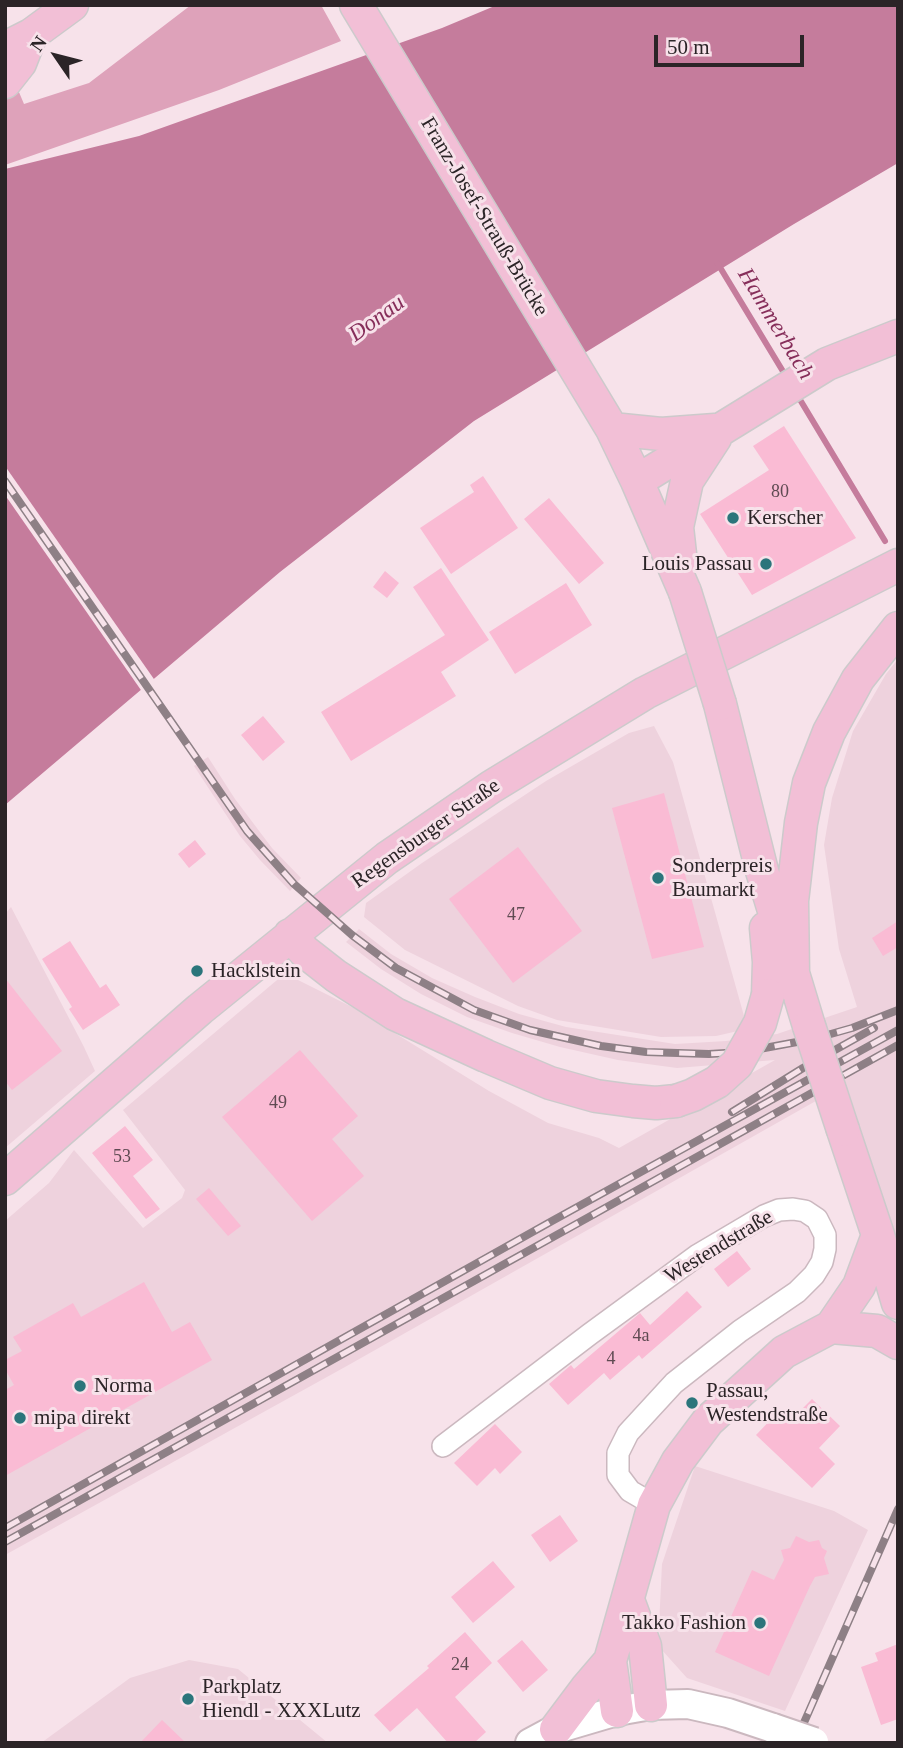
<!DOCTYPE html>
<html>
<head>
<meta charset="utf-8">
<style>
  body { margin:0 }
  #map { position:relative; width:903px; height:1748px; overflow:hidden; background:#f7e2ea; font-family:Georgia,serif }
  canvas { display:block }
  .frame { position:absolute; inset:0; border:7px solid #2b2427; pointer-events:none }
  .north { position:absolute; left:21px; top:21px; width:70px; height:70px; -webkit-text-stroke:5px #f7e2ea; paint-order:stroke; rotate:305deg; font-size:19px; font-weight:700; line-height:28px; text-align:center; color:#2b2427 }
  .north::after { content:''; display:block; margin:auto; width:24px; height:32px; background:#2b2427; clip-path:polygon(50% 0,100% 100%,50% 72%,0 100%) }
  .scale { position:absolute; left:654px; top:35px; width:150px; height:32px; box-sizing:border-box; border:4px solid #2b2427; border-top:0; padding-left:9px; font-size:21px; line-height:24px; white-space:nowrap; color:#2b2427; -webkit-text-stroke:5px #f7e2ea; paint-order:stroke }
</style>
</head>
<body>
<div id="map">
<canvas width="903" height="1748"></canvas>
<div class="frame"></div>
<div class="north">N</div>
<div class="scale">50 m</div>
</div>
<script>
const ctx = document.querySelector('canvas').getContext('2d');
ctx.lineJoin = 'round';
function fill(path, color) { ctx.fillStyle = color; ctx.fill(path, 'evenodd'); }
const shape = rows => new Path2D(rows.map(r => 'M' + r).join(''));
function strokePath(path, color, width, dash) { ctx.strokeStyle = color; ctx.lineWidth = width; ctx.lineCap = dash ? 'butt' : 'round'; ctx.setLineDash(dash || []); ctx.stroke(path); }
function drawText(font, color, halo, rows, align = 'center') {
  ctx.font = font + ' Georgia,serif'; ctx.lineWidth = 6; ctx.setLineDash([]); ctx.textBaseline = 'middle'; ctx.strokeStyle = halo; ctx.fillStyle = color; for (const [text, x, y, turn = 0] of rows) {
    ctx.save(); ctx.translate(x, y); ctx.rotate((+turn || 0) * Math.PI / 180); ctx.textAlign = isNaN(turn) ? turn : align; if (halo) ctx.strokeText(text, 0, 0); ctx.fillText(text, 0, 0); ctx.restore();
  }
}
fill(shape([
  [898,659,898,1295,830,1093,345,1367,5,1555,5,1221,49,1183,74,1150,143,1228,182,1198,185,1190,123,1110,283,975,298,980,354,1008,489,1091,548,1123,599,1138,619,1148,775,1060,677,1068,618,1060,560,1047,512,1033,467,1017,421,994,381,969,346,942,359,929,391,954,432,978,475,997,519,1014,566,1027,675,1044,726,1041,777,1034,857,1007,839,949,824,845,832,798,853,731,886,674],
  [654,726,673,762,744,1016,738,1031,716,1036,661,1037,557,1020,518,1006,405,950,364,917,366,903,422,863,546,781,629,733],
  [208,757,235,799,272,848,301,878,290,891,260,860,240,836,194,766],
  [11,907,84,1047,95,1071,5,1148,5,914],
  [695,1466,834,1511,868,1530,785,1711,687,1678,661,1649,659,1626,662,1564],
  [189,1660,238,1669,328,1743,41,1743,130,1678]
]), '#eed2dd');
fill(shape([
  [191,5,321,5,341,41,219,90,5,165,5,59,24,104,89,83]
]), '#dea2ba');
fill(shape([
  [497,5,898,5,898,163,794,224,474,421,280,572,5,805,5,169,139,136,442,28]
]), '#c57c9c');
fill(shape([
  [5,466,156,682,143,693,5,495]
]), '#f7e2ea');
strokePath(shape([
  [718,264,787,378],
  [796,393,885,541]
]), '#c57c9c', 6);
fill(shape([
  [784,426,856,538,752,595,700,514,769,470,753,446],
  [483,476,518,528,451,574,420,528,474,492,470,485],
  [549,498,604,563,579,584,524,519],
  [441,568,489,640,441,672,456,696,351,761,321,712,445,635,413,587],
  [385,571,399,583,387,598,373,587],
  [566,583,592,625,515,674,489,632],
  [263,716,285,742,263,761,241,735],
  [664,793,704,947,652,959,612,808],
  [195,840,206,854,189,868,178,854],
  [518,847,582,931,513,983,449,899],
  [898,921,898,947,883,956,872,938],
  [70,941,100,988,106,984,120,1005,83,1030,69,1009,72,1007,42,959],
  [5,978,62,1051,12,1090,5,1081],
  [300,1050,358,1116,332,1139,364,1176,312,1221,222,1117],
  [125,1126,153,1160,133,1176,160,1209,146,1219,92,1153],
  [209,1188,241,1226,228,1236,196,1199],
  [737,1251,751,1269,728,1287,714,1269],
  [144,1282,172,1332,190,1322,212,1360,5,1476,5,1390,14,1385,5,1369,5,1360,22,1351,13,1337,73,1303,81,1317],
  [687,1291,702,1307,642,1359,639,1355,610,1380,604,1373,568,1405,549,1384,571,1365,574,1369,640,1313,650,1325],
  [812,1399,840,1426,819,1448,835,1464,812,1488,756,1435,779,1411,790,1421],
  [495,1424,522,1452,500,1474,495,1468,477,1486,454,1463],
  [560,1515,578,1541,550,1562,531,1535],
  [796,1536,809,1542,819,1540,822,1548,827,1551,824,1558,829,1574,815,1577,810,1586,769,1676,715,1652,752,1570,774,1580,784,1560,781,1550,790,1548],
  [493,1561,515,1587,473,1623,451,1597],
  [465,1632,492,1663,455,1697,486,1732,474,1743,448,1743,417,1708,390,1732,374,1715,429,1668,427,1666],
  [522,1640,548,1670,523,1692,497,1661],
  [898,1644,898,1719,881,1725,861,1667,878,1661,875,1653],
  [162,1720,186,1743,140,1743]
]), '#fabbd4');
const street = shape([
  [443,1446,590,1334,698,1255,764,1216,779,1210,793,1209,805,1211,817,1219,825,1235,825,1249,822,1262,814,1275,797,1292,740,1331,674,1383,628,1433,618,1453,618,1475,630,1491,654,1505]
]);
const secondary = shape([
  [530,1743,556,1729,617,1711,651,1705,688,1704,728,1713,773,1728]
]);
const primary = shape([
  [356,5,612,429,637,481,685,592],
  [5,48,31,35,72,5],
  [5,82,20,63,31,35],
  [612,429,661,434,715,430],
  [637,481,827,364,898,336],
  [681,563,677,527,687,481,715,438],
  [720,704,762,871,809,1026],
  [766,928,769,962,768,995],
  [290,935,304,951,336,976,395,1014,486,1056,550,1083,596,1096,633,1101,656,1103,676,1101],
  [793,975,792,901,801,823,809,783,829,732,858,679,898,628],
  [843,1130,878,1235,898,1303],
  [5,1179,200,1009,387,858,491,787,645,693,898,565],
  [831,1327,877,1331,898,1343],
  [628,1600,645,1646,651,1705],
  [610,1661,617,1711],
  [556,1729,586,1689,610,1661,654,1505,678,1461,708,1421,784,1352,831,1327,859,1286,878,1235]
]);
strokePath(street, '#cbb8bf', 24);
strokePath(secondary, '#cbb8bf', 32);
strokePath(primary, '#cccacb', 35);
strokePath(street, '#fff', 21);
strokePath(secondary, '#fff', 28);
strokePath(primary, '#f2bfd6', 32);
const rail = shape([
  [5,481,247,831,294,884,352,935,396,968,474,1010,530,1030,601,1046,646,1052,709,1054,743,1052,813,1039,852,1028,898,1010],
  [732,1112,803,1068,874,1028],
  [5,1528,552,1221,898,1030],
  [5,1542,898,1045],
  [795,1743,898,1509]
]);
strokePath(rail, '#8e8086', 8);
strokePath(rail, '#f7e2ea', 5, [16]);
const secondaryBridge = shape([
  [773,1728,814,1742]
]);
const primaryBridge = shape([
  [685,592,720,704],
  [809,1026,843,1130],
  [676,1101,693,1095,717,1082,737,1064,760,1023,768,995]
]);
strokePath(secondaryBridge, '#cbb8bf', 32, []);
strokePath(primaryBridge, '#cccacb', 35, []);
strokePath(secondaryBridge, '#fff', 28);
strokePath(primaryBridge, '#f2bfd6', 32);
for (const [x, y, r, color] of [
  [733,518,7,"#2b757b"],
  [766,564,7,"#2b757b"],
  [658,878,7,"#2b757b"],
  [197,971,7,"#2b757b"],
  [80,1386,7,"#2b757b"],
  [692,1403,7,"#2b757b"],
  [20,1418,7,"#2b757b"],
  [760,1623,7,"#2b757b"],
  [188,1699,7,"#2b757b"]
]) { const dot = new Path2D(); dot.arc(x, y, r, 0, 2 * Math.PI); ctx.fillStyle = color; ctx.fill(dot); strokePath(dot, '#f7e2ea', 2.5); }
drawText('18px', '#5f4a52', null, [
  ["80",780,492],
  ["47",516,915],
  ["49",278,1103],
  ["53",122,1157],
  ["4a",641,1336],
  ["4",611,1359],
  ["24",460,1665]
]);
drawText('21px', '#2b2427', '#f7e2ea', [
  ["Franz-Josef-Strauß-Brücke",484,217,59],
  ["Regensburger Straße",426,834,-35],
  ["Westendstraße",719,1247,-31]
]);
drawText('21px', '#2b2427', '#f7e2ea', [
  ["Kerscher",747,518],
  ["Louis Passau",752,564,"right"],
  ["Sonderpreis",672,866],
  ["Baumarkt",672,890],
  ["Hacklstein",211,971],
  ["Norma",94,1386],
  ["Passau,",706,1391],
  ["Westendstraße",706,1415],
  ["mipa direkt",34,1418],
  ["Takko Fashion",746,1623,"right"],
  ["Parkplatz",202,1687],
  ["Hiendl - XXXLutz",202,1711]
], 'left');
drawText('italic 23px', '#862e5a', '#f7e2ea', [
  ["Donau",377,319,-36],
  ["Hammerbach",775,324,59]
]);
</script>
</body>
</html>
